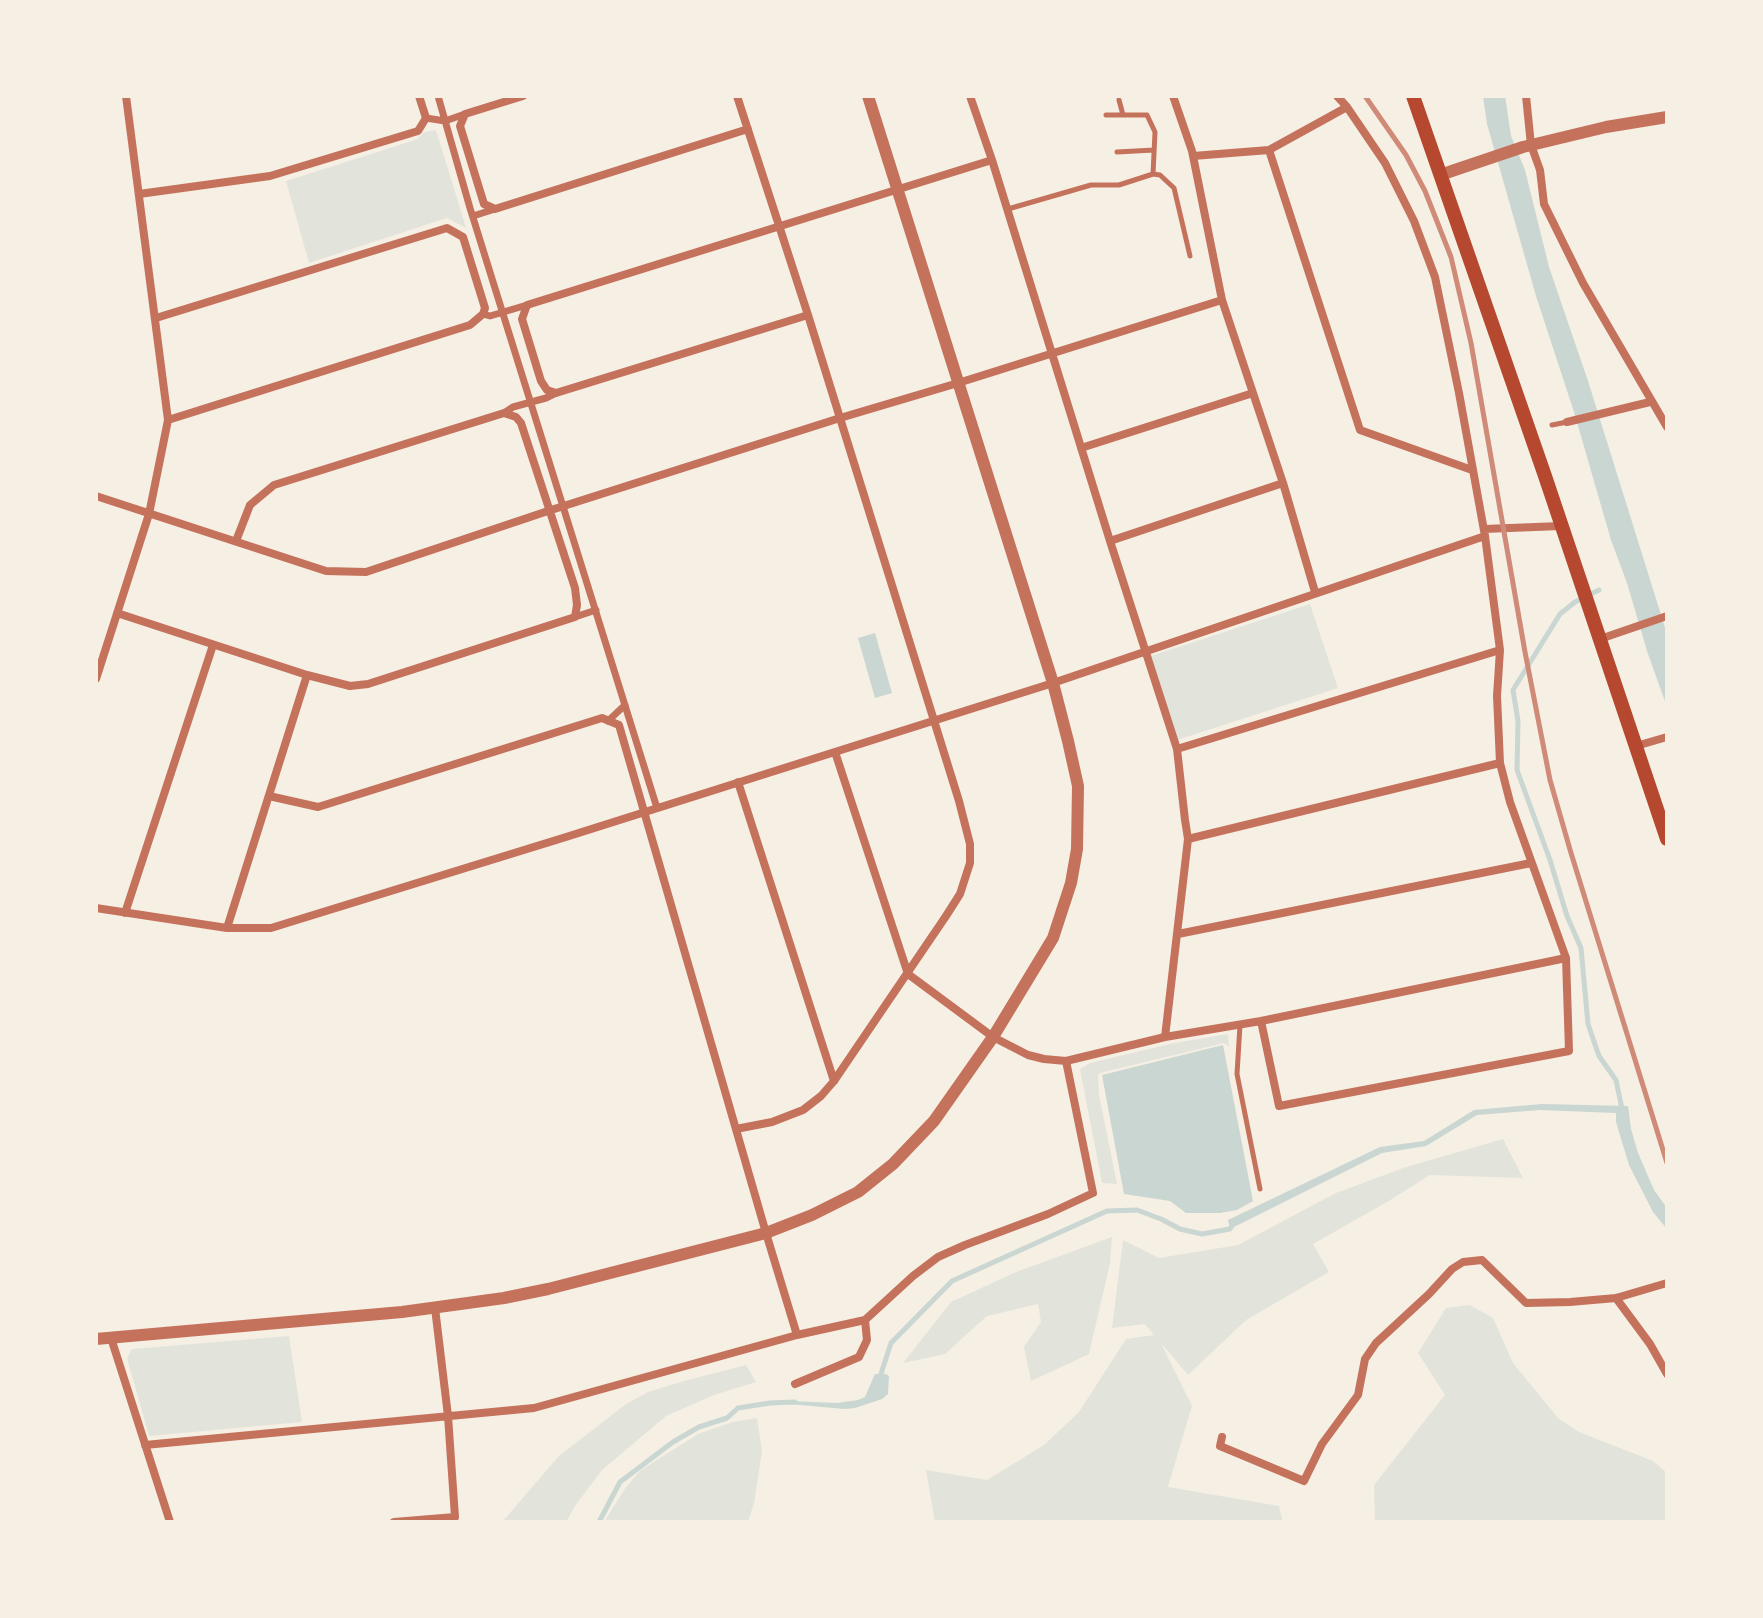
<!DOCTYPE html>
<html>
<head>
<meta charset="utf-8">
<style>
  body { margin:0 }
  #map { position:relative; width:1763px; height:1618px; overflow:hidden; background:#f6efe4; font-family:"Fira Sans Condensed",sans-serif }
  canvas { display:block }
  .frame { position:absolute; inset:0; border:98px solid #f6efe4; pointer-events:none }
</style>
</head>
<body>
<div id="map">
<canvas width="1763" height="1618"></canvas>
<div class="frame"></div>
</div>
<script>
const ctx = document.querySelector('canvas').getContext('2d');
ctx.lineJoin = 'round';
function fill(path, color) { ctx.fillStyle = color; ctx.fill(path, 'evenodd'); }
const shape = rows => new Path2D(rows.map(r => 'M' + r).join(''));
function strokePath(path, color, width, dash) { ctx.strokeStyle = color; ctx.lineWidth = width; ctx.lineCap = dash ? 'butt' : 'round'; ctx.setLineDash(dash || []); ctx.stroke(path); }
fill(shape([
  [436,130,466,228,447,218,309,263,286,181,418,139,424,132],
  [1310,604,1338,688,1177,740,1151,656],
  [1228,1034,1229,1047,1224,1043,1100,1073,1098,1075,1099,1095,1117,1184,1102,1183,1080,1069,1090,1063,1174,1043],
  [1503,1139,1523,1178,1430,1175,1387,1202,1313,1244,1329,1272,1246,1320,1188,1375,1161,1343,1192,1406,1168,1487,1279,1506,1283,1522,935,1522,926,1470,987,1480,1044,1445,1079,1412,1126,1339,1154,1335,1145,1324,1112,1328,1123,1240,1159,1258,1238,1245,1336,1193,1403,1168],
  [1112,1237,1110,1263,1089,1354,1031,1381,1024,1347,1041,1322,1038,1304,987,1316,945,1354,903,1363,951,1302,1016,1272],
  [1470,1305,1493,1318,1513,1363,1558,1418,1579,1432,1653,1461,1667,1473,1667,1522,1375,1522,1374,1485,1445,1395,1418,1353,1446,1308],
  [289,1336,302,1422,149,1436,127,1358,132,1349],
  [746,1365,756,1382,714,1395,666,1416,602,1470,575,1506,566,1522,502,1522,559,1456,626,1404,648,1392,684,1381],
  [757,1418,762,1451,754,1503,748,1522,604,1522,626,1487,641,1470,698,1434,733,1422]
]), '#e2e4dc');
fill(shape([
  [1483,96,1505,96,1511,136,1525,170,1549,267,1588,381,1667,634,1667,707,1647,651,1627,583,1611,540,1574,412,1536,296,1487,124],
  [875,633,892,693,875,698,858,638],
  [1223,1045,1253,1201,1237,1210,1220,1213,1186,1213,1170,1201,1124,1194,1102,1075],
  [1542,1104,1628,1106,1631,1129,1638,1153,1654,1190,1667,1208,1667,1229,1653,1212,1629,1165,1616,1122,1616,1113,1540,1110,1477,1115,1426,1146,1382,1153,1230,1229,1228,1220,1380,1147,1424,1141,1474,1110],
  [875,1374,886,1374,889,1376,888,1394,882,1399,855,1408,845,1409,789,1404,789,1401,837,1403,858,1400,865,1397]
]), '#c9d6d2');
strokePath(shape([
  [1599,590,1575,602,1560,614,1513,690,1518,721,1517,770,1550,860,1567,916,1581,948,1588,1024,1599,1056,1616,1080,1622,1109],
  [879,1380,891,1343,952,1281,1107,1211,1137,1210,1161,1219,1180,1229,1202,1234,1230,1229,1233,1224],
  [599,1522,620,1482,673,1442,699,1427,727,1418,738,1408,770,1403,795,1402]
]), '#c9d6d2', 5);
strokePath(shape([
  [1119,100,1123,115],
  [1106,115,1147,115,1155,132,1153,174],
  [1117,152,1154,150],
  [1008,209,1091,185,1119,185,1153,174,1160,175,1174,188,1190,256],
  [1552,425,1567,422],
  [1240,1025,1237,1074,1260,1189]
]), '#c5725c', 5);
strokePath(shape([
  [438,96,470,208,657,808],
  [426,118,445,121,465,114],
  [473,216,495,209],
  [483,314,490,316,527,305],
  [504,413,513,407,546,398,556,393],
  [575,617,596,610],
  [608,721,625,705]
]), '#c5725c', 7);
strokePath(shape([
  [523,96,465,114,460,126,484,204,495,209,748,129],
  [970,96,992,160,1110,541,1177,749,1185,820,1188,839,1165,1037],
  [1173,96,1192,151,1222,300],
  [1526,96,1531,145,1540,170,1544,204,1583,283,1667,427],
  [1347,107,1269,150,1360,430,1472,470],
  [1193,156,1269,150],
  [139,194,270,176,418,131,426,118,419,96],
  [808,315,556,393,547,390,541,381,522,319,527,305,992,160],
  [156,318,447,228,463,237,485,308,483,314,470,325,168,420],
  [1567,422,1650,402],
  [1081,448,1253,393],
  [96,496,326,571,366,572,548,511,840,418,958,383,1222,300,1283,483,1315,592],
  [1484,529,1561,526],
  [1110,541,1283,483],
  [117,613,307,675,350,686,368,684,575,617,577,605,575,588,521,423,516,417,504,413,274,485,250,505,236,541],
  [1600,639,1667,616],
  [96,679,149,514,168,420,126,96],
  [1636,746,1667,737],
  [1177,749,1500,650],
  [835,752,908,974,993,1037,1028,1055,1044,1059,1066,1061,1165,1037,1261,1021,1566,958,1510,802,1500,763,1497,696,1500,650,1485,536,1459,393,1435,277,1414,221,1385,163,1347,107,1337,96],
  [738,782,834,1081],
  [269,796,318,807,602,718,619,725,766,1233,797,1335],
  [1188,839,1500,763],
  [96,908,227,928,271,928,566,837,1053,683,1485,536],
  [125,913,213,645],
  [227,928,307,675],
  [1178,934,1531,863],
  [1261,1021,1279,1106,1569,1051,1566,958],
  [736,1129,772,1122,803,1110,821,1096,834,1081,946,916,960,894,970,863,970,844,959,801,808,315,737,96],
  [1616,1298,1650,1344,1667,1374],
  [111,1338,170,1522],
  [795,1384,859,1357,867,1340,865,1320],
  [1222,1437,1220,1446,1304,1481,1322,1444,1358,1395,1365,1359,1376,1343,1429,1294,1452,1269,1463,1262,1482,1260,1526,1303,1570,1302,1616,1298,1667,1283],
  [145,1445,534,1408,797,1335,865,1320,913,1276,938,1257,965,1245,1048,1214,1093,1193,1066,1061],
  [394,1522,455,1517,448,1416,435,1308]
]), '#c5725c', 8);
strokePath(shape([
  [1440,175,1523,147,1606,127,1667,117],
  [96,1339,402,1312,504,1298,548,1289,766,1233,812,1215,858,1192,893,1164,934,1121,993,1037,1053,938,1071,883,1077,849,1078,786,1068,741,1053,683,868,96]
]), '#c5725c', 12);
strokePath(shape([
  [1413,96,1545,476,1667,839]
]), '#b5482f', 14);
strokePath(shape([
  [1365,96,1406,155,1425,191,1451,257,1471,343,1525,652,1550,780,1571,853,1667,1163]
]), '#cf8b77', 5);
</script>
</body>
</html>
